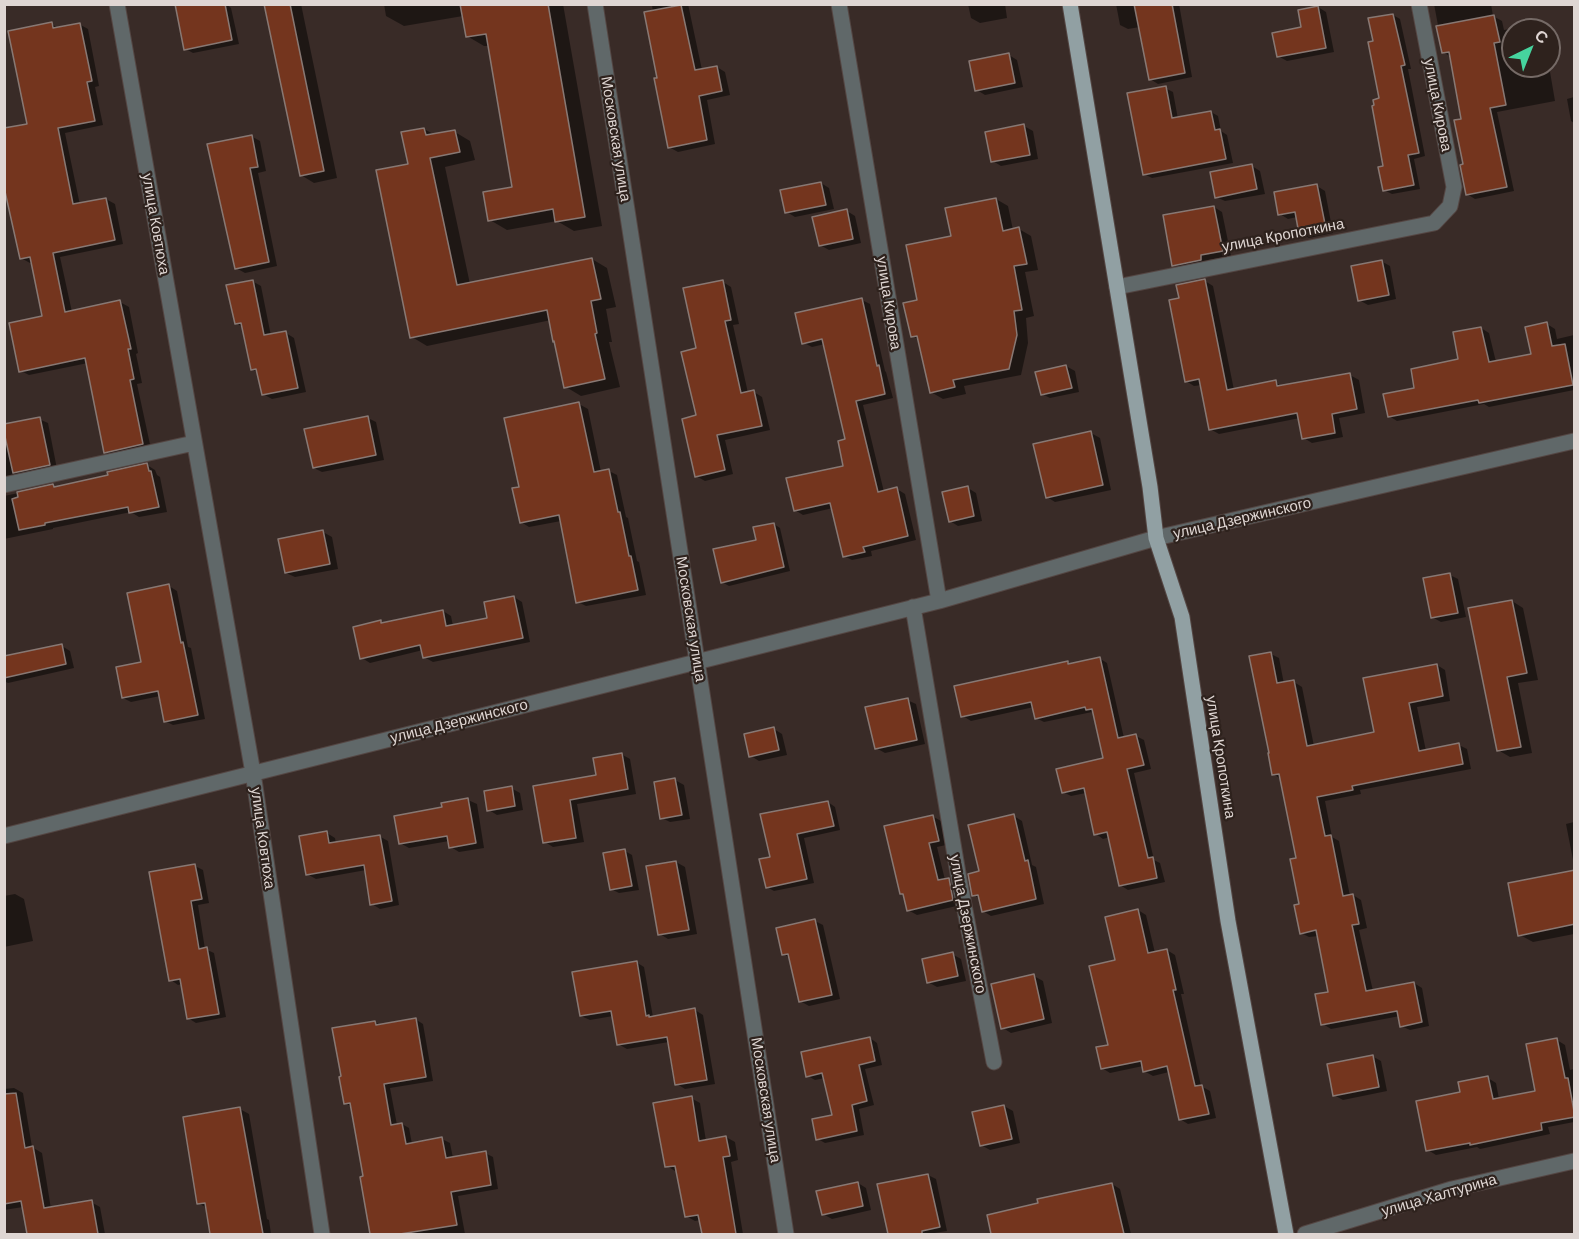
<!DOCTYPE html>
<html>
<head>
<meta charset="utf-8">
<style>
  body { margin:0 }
  #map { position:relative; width:1579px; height:1239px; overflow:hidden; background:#392b27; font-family:Barlow,sans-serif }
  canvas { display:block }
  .frame { position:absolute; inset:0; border:6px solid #dfd6d3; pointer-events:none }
  .north { position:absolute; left:1501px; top:18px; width:60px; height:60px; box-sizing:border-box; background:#2e221d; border:2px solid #756a66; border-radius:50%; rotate:43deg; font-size:16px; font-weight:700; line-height:24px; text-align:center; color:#dfd6d3 }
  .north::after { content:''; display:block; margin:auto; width:21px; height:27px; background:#46d49e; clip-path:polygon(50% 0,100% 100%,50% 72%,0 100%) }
</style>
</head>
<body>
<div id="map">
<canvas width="1579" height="1239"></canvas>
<div class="frame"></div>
<div class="north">С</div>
</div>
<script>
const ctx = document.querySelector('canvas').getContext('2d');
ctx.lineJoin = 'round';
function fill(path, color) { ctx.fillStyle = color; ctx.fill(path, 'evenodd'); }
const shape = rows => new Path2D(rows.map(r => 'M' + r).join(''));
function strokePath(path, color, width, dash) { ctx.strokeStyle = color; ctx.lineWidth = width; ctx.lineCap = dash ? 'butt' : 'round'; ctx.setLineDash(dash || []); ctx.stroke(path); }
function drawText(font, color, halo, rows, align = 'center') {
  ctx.font = font + ' Barlow,sans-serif'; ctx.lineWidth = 4.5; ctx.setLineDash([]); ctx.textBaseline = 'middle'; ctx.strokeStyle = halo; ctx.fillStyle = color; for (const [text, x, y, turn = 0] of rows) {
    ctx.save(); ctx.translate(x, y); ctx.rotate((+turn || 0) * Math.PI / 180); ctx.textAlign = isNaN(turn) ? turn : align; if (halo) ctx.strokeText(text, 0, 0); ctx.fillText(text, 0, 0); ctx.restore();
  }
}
fill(shape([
  [219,4,226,4,231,8,239,44,193,53,186,49],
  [265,4,301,4,337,178,314,183,301,175],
  [384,4,563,4,602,226,574,231,557,221,507,230,490,220,514,188,490,46,484,46,467,36,463,16,404,26,386,16],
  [652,4,688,4,702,70,717,67,725,72,730,95,707,100,715,144,678,152,669,147,659,79],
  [968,4,1005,4,1007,18,980,23,971,18],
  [1116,4,1179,4,1192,77,1158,84,1150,79,1140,27,1128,29,1120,25],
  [1434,4,1491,4,1493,16,1502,21,1504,30,1534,24,1543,29,1543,30,1513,30,1513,66,1549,66,1555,101,1497,112,1514,191,1475,199,1467,194,1464,165,1463,120,1451,57,1443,52],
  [1318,7,1326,12,1334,52,1287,61,1278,56,1303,28],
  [1393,15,1400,19,1411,69,1408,69,1425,156,1414,159,1420,189,1392,194,1384,190,1385,168,1381,100,1375,42],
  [51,24,59,28,79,24,88,29,99,86,95,87,103,125,65,133,80,205,106,199,115,204,123,244,60,257,72,312,120,302,129,307,138,353,136,354,142,383,137,384,151,449,113,457,105,452,88,363,29,375,21,371,44,318,33,263,30,263,21,258,7,190,4,190,4,130,29,125],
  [1009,55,1017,60,1023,87,985,95,977,90],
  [1165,88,1173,92,1178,119,1211,112,1218,116,1221,131,1227,135,1233,163,1152,178,1144,174],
  [1574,97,1574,123,1571,121,1567,99],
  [1024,126,1033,131,1038,159,1001,166,993,161],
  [424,129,435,135,455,132,470,141,475,160,445,167,470,284,592,259,607,268,616,307,606,309,612,342,609,342,620,387,581,396,566,387,551,320,427,346,412,337,410,165],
  [251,136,260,141,266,171,258,173,277,266,245,273,236,268],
  [1252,166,1260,171,1265,194,1225,201,1216,197],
  [821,183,829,188,834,209,795,217,787,212],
  [1317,186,1325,191,1333,233,1309,238,1300,233,1297,217,1288,219,1280,214],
  [996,199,1008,206,1013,230,1019,229,1031,236,1038,270,1025,272,1034,316,1026,318,1028,343,1021,375,964,386,966,394,943,399,931,392,920,340,912,336,918,301,953,237],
  [1214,207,1222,212,1231,256,1208,260,1209,264,1182,270,1174,265],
  [847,211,855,216,861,243,829,250,820,245],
  [1381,261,1390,266,1396,299,1368,305,1359,300],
  [252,281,261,286,271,336,286,333,294,338,306,392,272,399,263,394,258,373,252,369,244,328,236,323],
  [1205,281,1213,286,1234,390,1275,382,1283,387,1350,375,1359,380,1365,413,1339,418,1343,437,1312,443,1304,438,1300,418,1219,434,1210,429,1202,385,1194,386,1186,381,1180,299],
  [723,282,731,287,739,324,733,325,748,393,754,392,762,397,770,430,725,440,733,474,705,481,696,476,697,349],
  [862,300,870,304,885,371,886,372,893,398,863,405,884,492,897,489,905,494,916,540,871,551,872,556,852,560,844,556,833,508,803,515,795,510,845,467,846,440,825,344,812,347,804,343],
  [1547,324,1555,329,1557,339,1574,335,1574,390,1489,407,1484,404,1397,421,1389,416,1416,389,1460,361,1481,328,1489,333,1496,362,1533,355],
  [1066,366,1075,371,1079,392,1050,398,1042,394],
  [579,404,588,409,601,472,609,471,617,475,626,517,628,518,637,561,639,562,646,595,586,606,578,602,561,521,529,527,521,522,521,488],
  [368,418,376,422,384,460,322,472,314,468],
  [39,419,48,423,57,469,4,485,4,436],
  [1091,433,1100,438,1111,490,1055,502,1047,497],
  [147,465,155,470,157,475,160,477,167,512,139,517,131,512,53,528,53,529,4,539,4,496,53,486,57,488,110,476],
  [968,488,976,493,982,521,958,526,950,521],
  [774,524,780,528,790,571,729,586,722,582],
  [323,532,332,537,338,569,295,577,286,573],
  [1450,575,1458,579,1466,617,1441,622,1432,617],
  [169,586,177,591,188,647,191,648,205,719,173,725,165,721,160,696,131,702,123,698,143,663],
  [514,597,522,602,530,642,433,662,424,657,423,650,370,663,362,658,380,622,383,624,443,611,451,616,453,626,489,619],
  [1512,601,1523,608,1538,680,1518,683,1532,753,1510,757,1498,750],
  [62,646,70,651,74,668,8,683,4,681,4,658],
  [1271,654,1279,658,1284,684,1294,682,1302,687,1314,746,1376,734,1437,665,1445,670,1450,701,1417,707,1426,751,1459,745,1467,749,1471,769,1360,790,1361,794,1325,801,1332,837,1339,841,1350,896,1353,895,1361,900,1367,928,1359,930,1373,991,1414,983,1422,988,1429,1026,1410,1030,1401,1026,1400,1016,1331,1029,1323,1024,1330,993,1319,936,1309,937,1301,933,1301,905,1297,859,1281,779,1273,774],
  [1099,658,1107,663,1124,738,1136,736,1144,740,1151,769,1134,773,1154,860,1160,863,1165,882,1128,890,1120,885,1110,837,1103,839,1096,834,1086,793,1071,796,1063,792,1105,759,1094,713,1092,712,1044,722,1036,718,1034,707,971,721,963,716,1067,662,1071,665],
  [907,700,916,704,925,744,885,753,876,748],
  [774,729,782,734,787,755,759,761,751,756],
  [621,754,630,759,636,794,577,804,584,842,553,847,545,842,535,787,598,776],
  [675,780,684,785,690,819,670,822,662,818],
  [511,788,520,793,523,810,497,815,489,810],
  [468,800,477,804,484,848,459,852,451,847,449,841,409,848,400,843,444,809],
  [828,802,835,807,840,830,804,838,814,883,774,891,767,887,771,858],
  [932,816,941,821,946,845,937,847,945,880,949,879,957,884,961,905,917,915,908,910,905,895,902,893],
  [1014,816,1022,821,1032,865,1036,867,1044,904,991,916,983,911,980,899,974,895,980,872],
  [1574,822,1574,865,1566,824],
  [327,833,335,838,336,844,379,836,388,841,399,905,380,909,372,904,366,870,316,879,307,874],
  [625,851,632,855,639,890,619,893,611,889],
  [676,862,685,867,697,934,668,939,660,934],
  [195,866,203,870,209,903,198,905,205,949,214,953,226,1017,196,1023,188,1018,182,984,178,985,171,980],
  [1574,875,1574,934,1533,942,1520,935],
  [15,894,24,899,33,941,4,947,4,896],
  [1138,910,1146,915,1155,953,1167,950,1175,955,1184,994,1181,994,1201,1086,1210,1091,1216,1118,1188,1124,1180,1119,1169,1072,1153,1076,1144,1071,1143,1066,1110,1073,1102,1068,1110,1046,1117,961],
  [815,921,823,925,840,999,809,1006,800,1001,790,958,783,954],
  [952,954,961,959,966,981,937,987,928,982],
  [636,962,644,967,653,1017,695,1010,703,1015,715,1084,685,1089,677,1084,669,1042,627,1049,618,1044,613,1016,590,1020,581,1016],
  [1034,976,1043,981,1052,1023,1011,1033,1003,1028],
  [415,1019,423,1024,433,1081,390,1088,397,1125,402,1124,409,1128,412,1144,442,1139,450,1143,453,1158,485,1153,493,1157,498,1189,458,1196,465,1234,371,1234,362,1178,365,1178,352,1107,345,1103,375,1022,381,1025],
  [870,1038,877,1043,882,1065,865,1069,874,1105,859,1109,864,1135,825,1143,818,1139,834,1116,825,1078,815,1080,808,1076],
  [1557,1040,1565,1045,1570,1070,1574,1069,1574,1122,1548,1127,1550,1134,1480,1149,1477,1147,1436,1155,1428,1150,1488,1078,1496,1083,1499,1099,1537,1092],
  [1372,1056,1381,1061,1387,1091,1343,1100,1334,1095],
  [14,1088,23,1093,32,1147,42,1153,51,1209,91,1202,100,1207,105,1234,28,1234,23,1207,4,1210,4,1089],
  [691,1098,700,1103,706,1141,726,1137,735,1142,738,1160,731,1162,743,1234,703,1234,701,1220,695,1221,686,1216,678,1171,675,1171,667,1166],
  [1004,1106,1013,1111,1020,1143,990,1150,981,1145],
  [240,1109,249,1114,267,1219,269,1220,271,1234,212,1234,207,1208,198,1203],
  [928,1175,936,1179,947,1231,928,1234,890,1234,878,1186],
  [858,1183,866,1188,871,1210,832,1219,823,1214],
  [1112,1184,1120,1189,1131,1234,993,1234,989,1216]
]), '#0007');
const building = shape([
  [175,4,225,4,232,40,184,50,175,4],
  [264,4,290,4,324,171,300,176,264,4],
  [460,4,548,4,585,217,555,222,553,209,488,221,483,192,512,187,486,34,466,37,460,4],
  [1134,4,1172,4,1185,73,1149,80,1134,4],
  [681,5,695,70,717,66,722,91,699,96,707,140,668,148,654,78,657,78,644,12,681,5],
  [1318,6,1326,48,1277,57,1272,33,1301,27,1298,10,1318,6],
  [1393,14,1405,65,1401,66,1419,153,1408,155,1414,185,1383,191,1378,167,1383,166,1372,106,1374,105,1373,100,1379,98,1368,42,1373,41,1368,18,1393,14],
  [1494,15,1500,42,1494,43,1506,105,1490,108,1507,187,1466,195,1460,165,1463,164,1454,120,1461,119,1449,52,1442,53,1436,26,1494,15],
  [52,22,53,28,80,23,92,81,87,82,95,121,58,128,73,204,106,198,115,240,53,253,65,312,120,300,131,349,128,349,134,379,130,380,143,444,104,453,85,358,19,372,9,323,42,316,30,257,20,259,4,187,4,128,27,124,8,31,52,22],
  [1009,53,1015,83,975,91,969,61,1009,53],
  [1166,86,1172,118,1211,111,1215,130,1220,129,1226,159,1143,175,1127,93,1166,86],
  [1024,124,1030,155,991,162,985,132,1024,124],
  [424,128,426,135,455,130,460,152,430,158,457,285,592,258,601,299,591,301,597,333,595,334,605,379,564,388,554,341,553,342,547,310,410,338,376,170,408,164,401,132,424,128],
  [252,135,258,167,250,168,269,262,235,269,207,144,252,135],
  [1252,164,1257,189,1215,198,1210,172,1252,164],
  [821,182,826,205,785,213,780,190,821,182],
  [1317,184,1326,229,1299,234,1295,212,1278,215,1274,192,1317,184],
  [996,198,1003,231,1019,227,1027,264,1014,266,1022,310,1014,311,1017,335,1009,369,953,380,955,387,930,393,917,336,911,337,903,303,917,300,906,245,951,236,945,208,996,198],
  [1214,206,1223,251,1201,255,1201,260,1172,266,1163,215,1214,206],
  [847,209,853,239,819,246,812,217,847,209],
  [1382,260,1389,295,1358,301,1351,266,1382,260],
  [1205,279,1227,390,1276,380,1277,386,1350,373,1357,409,1332,414,1335,433,1302,439,1297,413,1209,430,1199,379,1185,382,1169,300,1179,298,1176,285,1205,279],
  [253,280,264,335,286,331,298,388,262,395,256,369,251,370,241,323,235,324,226,285,253,280],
  [723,280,731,320,725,321,741,393,754,390,762,426,717,435,725,470,695,477,682,419,696,415,681,352,696,348,683,288,723,280],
  [862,298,877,366,879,365,885,394,856,401,878,492,897,487,908,536,863,547,865,552,843,557,830,503,794,511,786,478,843,466,838,441,845,439,822,339,802,344,795,313,862,298],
  [1547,322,1552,346,1565,344,1573,385,1479,403,1478,400,1388,417,1383,394,1414,388,1411,369,1458,359,1453,332,1481,327,1489,362,1531,354,1525,327,1547,322],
  [1066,365,1072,388,1041,395,1035,372,1066,365],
  [579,402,594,472,609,469,618,512,620,512,629,556,631,556,638,590,576,603,559,515,520,523,512,488,519,487,504,418,579,402],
  [368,416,376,455,313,468,304,429,368,416],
  [40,417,50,465,13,473,4,432,4,424,40,417],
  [1091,431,1103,485,1046,498,1033,444,1091,431],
  [147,463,149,471,151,471,159,507,129,513,128,507,45,523,45,525,19,530,12,499,18,497,17,492,53,484,54,487,108,475,107,472,147,463],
  [968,486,974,516,949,522,942,492,968,486],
  [774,523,784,567,721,583,713,549,756,540,753,527,774,523],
  [323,530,330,564,285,573,278,539,323,530],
  [1450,573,1458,613,1431,618,1423,578,1450,573],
  [169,584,181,643,183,642,198,715,164,722,158,691,122,698,116,667,141,662,127,593,169,584],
  [514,596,523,638,423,658,420,645,360,659,353,627,381,620,381,623,443,610,446,626,487,618,484,602,514,596],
  [1512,600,1527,673,1507,677,1521,747,1497,751,1468,608,1512,600],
  [62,644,66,664,4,678,4,656,62,644],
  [1271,652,1277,683,1294,680,1307,746,1374,732,1363,678,1437,664,1443,696,1409,703,1419,751,1459,743,1463,764,1352,786,1353,790,1317,797,1325,836,1331,835,1343,896,1353,894,1359,924,1352,925,1366,991,1414,982,1422,1022,1400,1027,1397,1011,1321,1025,1315,994,1328,992,1316,930,1300,934,1294,905,1299,904,1290,859,1296,858,1279,774,1272,775,1268,753,1269,753,1249,656,1271,652],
  [1100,657,1118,738,1136,734,1144,765,1127,769,1148,858,1153,857,1157,878,1119,886,1107,832,1094,835,1084,788,1062,793,1056,769,1103,758,1092,709,1086,710,1085,707,1035,719,1031,702,961,717,954,686,1068,661,1068,664,1100,657],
  [908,698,917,740,875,749,865,707,908,698],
  [774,727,779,750,749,757,744,734,774,727],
  [622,753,628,789,570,800,576,838,543,843,533,786,596,775,593,758,622,753],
  [675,778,682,815,660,819,654,782,675,778],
  [512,786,515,806,487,811,484,791,512,786],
  [468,798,476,843,449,848,447,836,399,844,394,816,442,807,441,803,468,798],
  [828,801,834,826,797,834,807,879,766,888,759,859,770,857,760,814,828,801],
  [1014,814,1025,861,1028,860,1036,899,982,912,978,895,972,896,968,874,979,871,968,825,1014,814],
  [933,815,939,841,929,843,938,880,949,878,953,900,907,911,903,894,900,894,884,826,933,815],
  [327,831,329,843,380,835,392,901,370,905,364,865,306,875,299,836,327,831],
  [625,849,632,886,610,890,603,853,625,849],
  [676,861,689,930,658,935,646,866,676,861],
  [195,864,202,899,191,901,199,949,207,947,219,1014,187,1019,180,979,169,981,149,872,195,864],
  [1575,870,1575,924,1518,936,1508,883,1575,870],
  [1138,909,1148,953,1167,949,1176,990,1173,990,1195,1086,1202,1085,1209,1114,1179,1120,1167,1066,1143,1072,1141,1061,1101,1069,1096,1047,1108,1045,1089,966,1115,960,1105,917,1138,909],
  [815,919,832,995,799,1002,788,954,782,955,776,928,815,919],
  [953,952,958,976,927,983,922,959,953,952],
  [637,961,646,1016,649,1015,649,1017,695,1008,707,1080,675,1085,667,1037,617,1045,611,1011,580,1016,572,972,637,961],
  [1034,974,1044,1019,1001,1029,991,984,1034,974],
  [416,1018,426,1077,384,1084,391,1125,402,1123,406,1144,442,1137,446,1158,486,1151,491,1185,451,1192,457,1225,400,1234,370,1234,360,1177,363,1176,350,1103,344,1104,339,1077,341,1076,332,1028,375,1021,376,1025,416,1018],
  [870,1037,875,1061,859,1065,867,1101,852,1105,857,1131,816,1140,812,1119,832,1115,822,1073,806,1077,801,1052,870,1037],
  [1557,1038,1565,1078,1568,1078,1575,1117,1541,1123,1542,1130,1470,1145,1470,1143,1426,1151,1416,1101,1460,1092,1458,1082,1488,1076,1493,1099,1535,1091,1526,1044,1557,1038],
  [1373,1055,1379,1087,1333,1096,1327,1064,1373,1055],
  [16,1093,25,1148,33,1146,44,1208,92,1200,98,1234,27,1234,21,1201,4,1204,4,1094,16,1093],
  [692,1096,699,1141,726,1136,730,1156,723,1157,736,1234,702,1234,698,1215,685,1217,675,1166,665,1167,653,1103,692,1096],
  [1004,1105,1012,1139,980,1146,972,1112,1004,1105],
  [240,1107,263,1234,210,1234,205,1203,197,1204,183,1117,240,1107],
  [928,1174,940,1227,922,1231,922,1234,888,1234,877,1184,928,1174],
  [858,1182,863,1206,822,1215,816,1191,858,1182],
  [1112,1183,1124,1234,991,1234,987,1215,1038,1203,1037,1199,1112,1183]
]);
fill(building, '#74351e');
strokePath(building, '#887873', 1.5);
const minor = shape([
  [117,4,253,773,322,1234],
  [595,4,786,1234],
  [839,4,939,601],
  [1117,287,1434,223,1450,206,1454,187,1419,4],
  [4,485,194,443],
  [913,607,959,879,994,1062],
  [4,836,939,601,1156,538,1574,441],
  [1305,1234,1452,1189,1574,1161]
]);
const major = shape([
  [1070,4,1150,487,1156,538,1182,617,1228,921,1286,1234]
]);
strokePath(minor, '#544643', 17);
strokePath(major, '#544643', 17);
strokePath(minor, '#606869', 15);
strokePath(major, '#91a0a3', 15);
drawText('15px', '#dfd6d3', '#2e221d', [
  ["улица Кирова",1438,105,79],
  ["Московская улица",616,139,81],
  ["улица Ковтюха",156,224,80],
  ["улица Кропоткина",1283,235,-11],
  ["улица Кирова",889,303,81],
  ["улица Дзержинского",1242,518,-13],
  ["Московская улица",691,619,81],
  ["улица Дзержинского",459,721,-14],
  ["улица Кропоткина",1221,757,81],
  ["улица Ковтюха",263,838,82],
  ["улица Дзержинского",968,924,79],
  ["Московская улица",766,1100,81],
  ["улица Халтурина",1439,1195,-16]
]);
</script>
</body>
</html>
